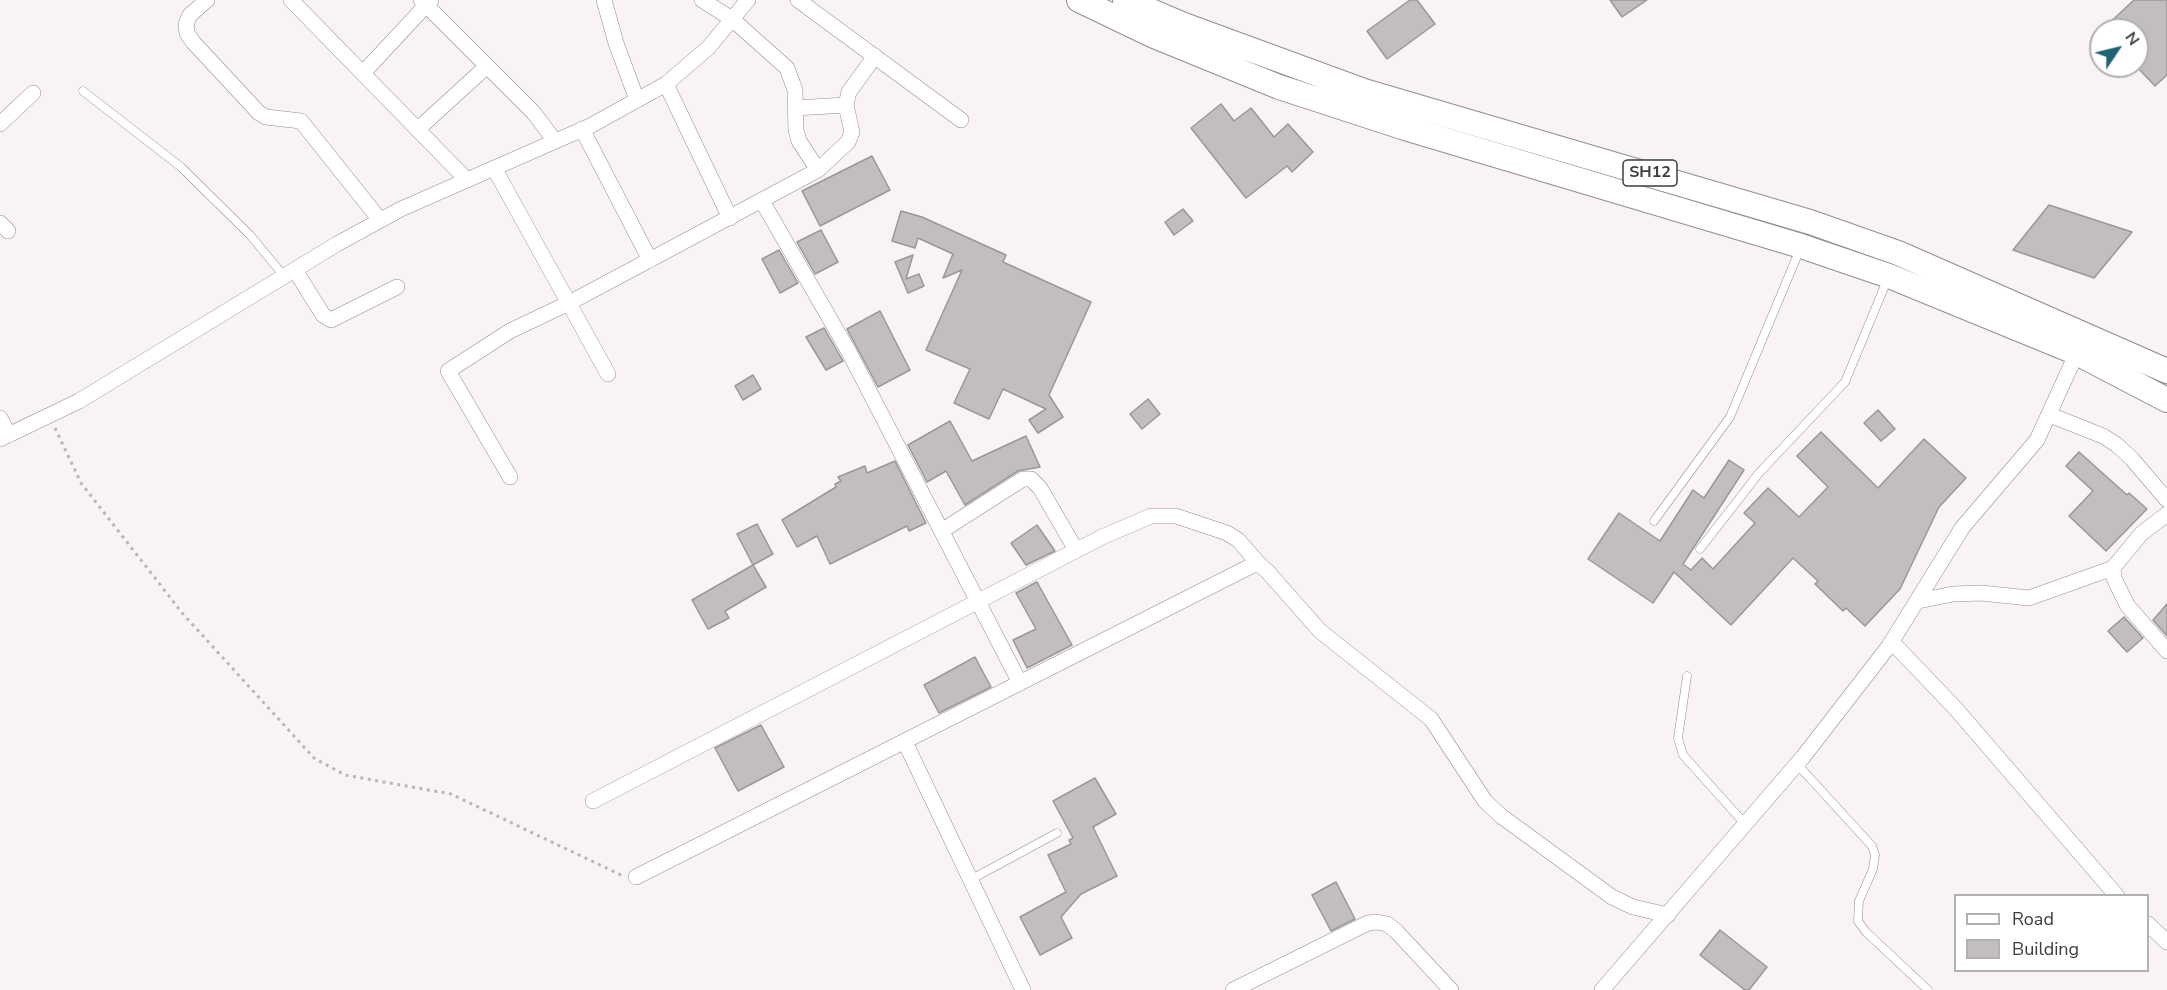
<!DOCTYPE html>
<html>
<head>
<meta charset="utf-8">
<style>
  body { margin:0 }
  #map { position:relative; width:2167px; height:990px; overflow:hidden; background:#f9f3f4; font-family:"Nunito Sans",sans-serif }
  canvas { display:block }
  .legend { position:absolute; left:1954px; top:894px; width:195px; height:78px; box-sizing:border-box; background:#fff; border:2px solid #b2b1b1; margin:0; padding:8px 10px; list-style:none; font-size:18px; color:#3e3c3c }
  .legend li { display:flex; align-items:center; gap:12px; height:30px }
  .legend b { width:30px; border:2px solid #b2b1b1 }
  .north { position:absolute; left:2089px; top:18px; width:60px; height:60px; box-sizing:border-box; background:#fff; border:2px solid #b2b1b1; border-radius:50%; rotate:55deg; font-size:16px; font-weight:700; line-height:24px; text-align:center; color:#3e3c3c }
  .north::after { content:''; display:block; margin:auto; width:21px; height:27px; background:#206476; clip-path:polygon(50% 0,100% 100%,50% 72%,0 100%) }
</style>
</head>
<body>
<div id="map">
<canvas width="2167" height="990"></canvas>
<ul class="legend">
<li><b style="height:8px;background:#fff"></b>Road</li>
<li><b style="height:16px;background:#c1bdc0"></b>Building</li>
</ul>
<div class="north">N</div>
</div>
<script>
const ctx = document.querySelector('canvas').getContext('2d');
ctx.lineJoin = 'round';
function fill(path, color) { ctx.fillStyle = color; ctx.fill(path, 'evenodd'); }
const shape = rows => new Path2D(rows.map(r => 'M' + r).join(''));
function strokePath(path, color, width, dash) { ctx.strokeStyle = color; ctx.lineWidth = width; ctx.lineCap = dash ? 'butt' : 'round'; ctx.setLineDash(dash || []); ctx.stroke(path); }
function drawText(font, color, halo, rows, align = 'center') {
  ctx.font = font + ' "Nunito Sans",sans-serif'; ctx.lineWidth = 6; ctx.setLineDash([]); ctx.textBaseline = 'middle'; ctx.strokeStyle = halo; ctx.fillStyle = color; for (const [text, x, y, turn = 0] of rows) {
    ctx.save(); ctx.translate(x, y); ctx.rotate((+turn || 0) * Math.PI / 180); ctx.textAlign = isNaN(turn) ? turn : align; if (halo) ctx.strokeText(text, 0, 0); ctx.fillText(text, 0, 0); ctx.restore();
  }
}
const building = shape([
  [1410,0,1417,0,1435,24,1387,59,1367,31,1410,0],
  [1610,0,1647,0,1622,17,1610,0],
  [2134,0,2167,0,2167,75,2155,86,2137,67,2137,30,2102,30,2134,0],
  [1221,104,1234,121,1251,108,1274,137,1288,124,1313,152,1292,172,1287,166,1246,198,1191,128,1221,104],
  [872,156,890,190,820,226,802,191,872,156],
  [2049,205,2132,232,2094,278,2013,250,2049,205],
  [1183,209,1193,221,1174,235,1165,222,1183,209],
  [901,211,922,217,1006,255,1003,262,1091,302,1049,395,1063,417,1038,433,1029,420,1046,409,1003,389,989,419,954,403,970,369,926,350,962,270,943,278,953,254,918,238,915,248,892,241,901,211],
  [821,230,838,262,815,274,797,242,821,230],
  [779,250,798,283,780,293,762,259,779,250],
  [913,255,906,279,919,274,924,286,908,293,895,262,913,255],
  [880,311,910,370,878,387,847,329,880,311],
  [824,328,843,361,826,370,806,337,824,328],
  [753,375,761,389,743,400,735,386,753,375],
  [1148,399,1160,414,1142,429,1130,414,1148,399],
  [1878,410,1895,429,1881,441,1864,423,1878,410],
  [950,421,972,461,1026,436,1040,467,1018,471,965,505,946,471,927,482,908,445,950,421],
  [1821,432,1878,488,1924,439,1966,478,1939,507,1900,589,1865,626,1846,608,1843,611,1815,584,1818,581,1793,558,1731,625,1674,572,1653,603,1588,559,1619,513,1660,541,1693,490,1704,498,1729,460,1744,470,1683,564,1691,570,1702,558,1713,569,1755,523,1744,513,1768,488,1799,517,1828,487,1797,456,1821,432],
  [2079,452,2127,495,2129,493,2147,509,2106,551,2069,516,2093,491,2066,466,2079,452],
  [895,461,926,523,909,531,907,526,830,564,817,536,797,547,782,520,836,487,835,484,841,481,838,477,865,466,867,473,895,461],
  [757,524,773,554,753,565,737,534,757,524],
  [1037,525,1055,551,1026,565,1011,543,1037,525],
  [753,565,766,587,725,611,729,618,708,629,692,600,753,565],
  [1037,582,1072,645,1027,668,1013,640,1036,629,1016,593,1037,582],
  [2167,604,2167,636,2153,620,2167,604],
  [2124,617,2143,638,2127,652,2108,631,2124,617],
  [975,657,991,687,939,713,924,685,975,657],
  [761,725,784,767,738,791,715,748,761,725],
  [1095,778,1116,814,1093,827,1117,876,1081,894,1061,917,1072,938,1040,955,1020,917,1066,892,1048,855,1071,844,1069,840,1073,838,1053,801,1095,778],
  [1336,882,1355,919,1331,931,1312,895,1336,882],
  [1720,930,1767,967,1749,990,1745,990,1700,955,1720,930]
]);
fill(building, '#c1bdc0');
strokePath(building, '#9b9699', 1.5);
const lane = shape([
  [83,91,181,167,250,235,284,276],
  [1654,521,1730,417,1800,249],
  [1700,549,1759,473,1845,382,1888,278],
  [1687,676,1678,738,1683,755,1745,824],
  [1797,764,1872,846,1875,855,1873,869,1859,901,1858,921,1866,932,1928,990],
  [970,880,1057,833]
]);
const street = shape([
  [207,0,190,15,186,24,187,33,193,42,259,113,266,117,301,121,380,220],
  [291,0,467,180],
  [421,0,533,112,555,141],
  [604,0,616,43,637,100],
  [702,0,732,19,787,68,795,90,796,130,799,141,818,170],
  [798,0,961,120],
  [363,73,431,0],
  [666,84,730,218],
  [795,108,846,105],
  [0,124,33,93],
  [418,129,486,67],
  [582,129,650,260],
  [494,168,608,374],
  [762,201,849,352,1020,683],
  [0,223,8,231],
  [295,270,323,315,331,320,397,287],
  [2050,415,2103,436,2117,445,2132,459,2167,500],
  [0,418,9,435],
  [0,439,79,401,337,244,401,209,590,126,666,84,708,48,748,0],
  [510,477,448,371,510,331,569,303,818,170,848,142,852,132,846,105,849,92,875,56],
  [2167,514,2141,534,2113,568,2114,578,2127,605,2167,651],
  [943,530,1023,479,1031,479,1040,488,1076,550],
  [1918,601,1953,594,1981,593,2029,598,2113,568],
  [1892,642,1956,709,2117,896],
  [905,742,1023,990],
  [593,801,1102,537,1151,516,1176,516,1227,533,1238,540,1260,565],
  [636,877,1253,565,1260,565,1267,571,1320,631,1431,719,1485,801,1501,816,1612,897,1633,907,1668,915],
  [2148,924,2167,942],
  [1233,990,1368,923,1377,922,1387,924,1396,931,1451,990],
  [1602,990,1803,757,1889,646,1962,528,2037,440,2080,346]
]);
const primary = shape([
  [1079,0,1154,36,1279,87,1405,128,1801,246,1889,276,2077,353,2167,400],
  [1125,0,1184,25,1364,91,1810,222,1898,253,2167,371]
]);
strokePath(lane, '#938d8e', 9);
strokePath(street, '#938d8e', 16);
strokePath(primary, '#938d8e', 26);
strokePath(shape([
  [55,428,81,483,183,614,314,758,345,775,451,794,623,876]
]), '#bab5b6', 3, [3, 4.5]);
strokePath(lane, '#fff', 8);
strokePath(street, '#fff', 15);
strokePath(primary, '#fff', 24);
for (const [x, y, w] of [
  [1650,173,54]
]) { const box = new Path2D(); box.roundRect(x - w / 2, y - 13, w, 26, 4.5); ctx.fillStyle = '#fff'; ctx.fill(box); strokePath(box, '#3e3c3c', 1.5); }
drawText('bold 16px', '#3e3c3c', null, [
  ["SH12",1650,173]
]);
</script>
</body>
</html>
